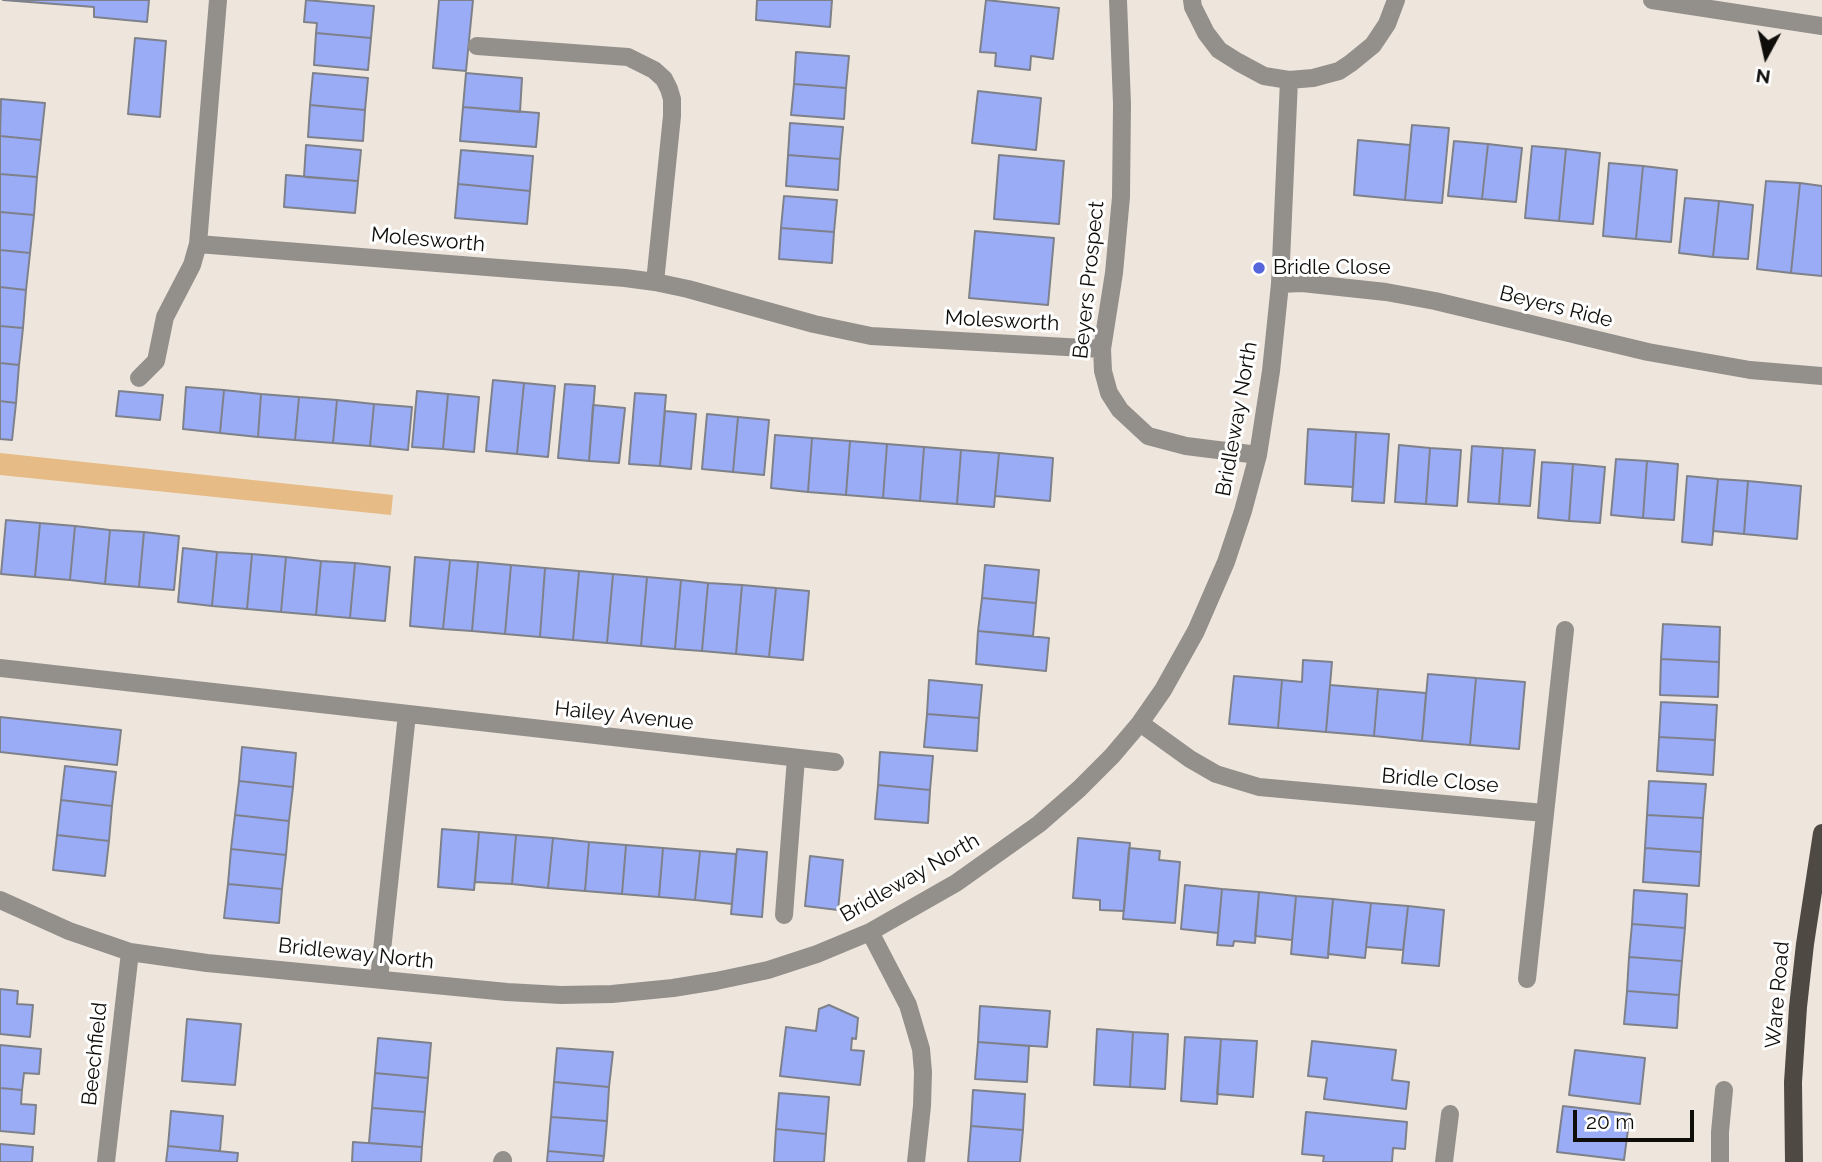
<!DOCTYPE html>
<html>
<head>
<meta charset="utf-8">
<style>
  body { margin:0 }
  #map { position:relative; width:1822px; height:1162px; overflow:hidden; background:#eee6dd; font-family:Raleway,sans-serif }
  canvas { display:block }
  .north { position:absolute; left:1731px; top:21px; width:70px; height:70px; -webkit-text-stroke:5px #fff; paint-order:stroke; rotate:188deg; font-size:19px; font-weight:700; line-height:28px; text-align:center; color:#0f0d0a }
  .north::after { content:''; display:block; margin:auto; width:24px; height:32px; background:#0f0d0a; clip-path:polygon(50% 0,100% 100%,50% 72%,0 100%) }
  .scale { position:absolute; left:1573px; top:1110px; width:121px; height:32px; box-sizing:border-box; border:4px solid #0f0d0a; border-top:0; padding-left:9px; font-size:21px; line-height:24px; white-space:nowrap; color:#0f0d0a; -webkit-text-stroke:5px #fff; paint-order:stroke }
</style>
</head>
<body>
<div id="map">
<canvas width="1822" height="1162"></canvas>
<div class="north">N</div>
<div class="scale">20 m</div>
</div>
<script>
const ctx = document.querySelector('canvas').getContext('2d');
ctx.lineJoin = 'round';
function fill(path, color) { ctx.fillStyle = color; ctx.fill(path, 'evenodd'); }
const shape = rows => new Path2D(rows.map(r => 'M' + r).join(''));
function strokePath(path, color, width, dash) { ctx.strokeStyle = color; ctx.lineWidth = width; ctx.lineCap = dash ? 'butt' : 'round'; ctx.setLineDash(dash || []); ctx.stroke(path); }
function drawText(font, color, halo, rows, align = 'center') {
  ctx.font = font + ' Raleway,sans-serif'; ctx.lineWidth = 6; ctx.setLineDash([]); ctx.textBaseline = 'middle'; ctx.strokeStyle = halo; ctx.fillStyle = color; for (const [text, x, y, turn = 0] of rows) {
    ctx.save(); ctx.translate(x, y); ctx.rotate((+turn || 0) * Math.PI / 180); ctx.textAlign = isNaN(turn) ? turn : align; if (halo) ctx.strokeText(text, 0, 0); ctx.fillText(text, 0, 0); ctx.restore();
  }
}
fill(shape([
  [0,453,393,495,391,515,0,475]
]), '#e6bb85');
const building = shape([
  [3,0,149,0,147,22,94,17,94,7,3,0],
  [306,0,374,6,371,38,316,33,317,23,304,22,306,0],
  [439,0,473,0,466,71,433,68,439,0],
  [757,0,832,0,830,27,756,20,757,0],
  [986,0,1059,8,1053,59,1031,56,1030,70,995,66,996,53,980,52,986,0],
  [316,33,371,38,368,70,314,65,316,33],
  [135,38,166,41,160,117,128,114,135,38],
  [796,52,849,56,846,88,794,84,796,52],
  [313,73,368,78,365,110,310,105,313,73],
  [466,73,522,78,520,112,463,107,466,73],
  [794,84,846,88,844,119,791,115,794,84],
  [978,91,1041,98,1036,150,972,143,978,91],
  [1,99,45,103,41,140,0,136,1,99],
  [310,105,365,110,363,141,308,137,310,105],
  [463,107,539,113,536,147,460,141,463,107],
  [790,123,843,127,840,159,788,155,790,123],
  [1412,125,1449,128,1442,203,1405,200,1412,125],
  [0,136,41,140,37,177,0,174,0,136],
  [1358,140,1410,145,1405,200,1354,195,1358,140],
  [1454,141,1488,144,1482,199,1448,196,1454,141],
  [1488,144,1522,148,1516,202,1482,199,1488,144],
  [306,145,361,150,358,181,304,177,306,145],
  [1532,146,1566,149,1559,221,1525,218,1532,146],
  [1566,149,1600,153,1593,224,1559,221,1566,149],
  [461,150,533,156,530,191,458,184,461,150],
  [788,155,840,159,838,190,786,186,788,155],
  [999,155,1064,161,1059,224,994,219,999,155],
  [1609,163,1643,166,1636,239,1603,236,1609,163],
  [1643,166,1677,170,1671,242,1636,239,1643,166],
  [0,174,37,177,34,215,0,212,0,174],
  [286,175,358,181,355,213,284,207,286,175],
  [1766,181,1800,183,1791,273,1757,269,1766,181],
  [1800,183,1822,186,1822,276,1791,273,1800,183],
  [458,184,530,191,527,224,455,218,458,184],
  [784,196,837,200,834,232,781,228,784,196],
  [1685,198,1719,201,1713,257,1679,253,1685,198],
  [1719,201,1753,205,1748,259,1713,257,1719,201],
  [0,212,34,215,30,253,0,250,0,212],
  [781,228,834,232,832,263,779,259,781,228],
  [975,231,1054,238,1048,305,969,298,975,231],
  [0,250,30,253,26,290,0,287,0,250],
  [0,287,26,290,23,328,0,326,0,287],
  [0,326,23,328,19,365,0,363,0,326],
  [0,363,19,365,16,403,0,401,0,363],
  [493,380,524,383,517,454,486,451,493,380],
  [524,383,555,386,548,457,517,454,524,383],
  [565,384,595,386,589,461,558,458,565,384],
  [186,387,224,390,220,433,183,429,186,387],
  [224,390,261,394,258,437,220,433,224,390],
  [119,391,163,395,160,420,116,416,119,391],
  [417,391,448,394,443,449,412,447,417,391],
  [635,393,666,395,660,466,629,464,635,393],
  [261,394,299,397,295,440,258,437,261,394],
  [448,394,479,397,474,452,443,449,448,394],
  [299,397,337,400,333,443,295,440,299,397],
  [337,400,374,404,370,446,333,443,337,400],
  [0,401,16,403,12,440,0,439,0,401],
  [374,404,412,407,408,450,370,446,374,404],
  [593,405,625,408,619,463,589,461,593,405],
  [665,411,696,414,691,469,660,466,665,411],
  [707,414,738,417,733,472,702,469,707,414],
  [738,417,769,420,764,475,733,472,738,417],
  [1308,429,1356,432,1353,487,1305,484,1308,429],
  [1356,432,1389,434,1384,503,1352,501,1356,432],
  [775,435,812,438,808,492,771,488,775,435],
  [812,438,850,441,846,495,808,492,812,438],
  [850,441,887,444,883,498,846,495,850,441],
  [887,444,924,447,920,501,883,498,887,444],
  [1399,445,1430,448,1426,504,1395,502,1399,445],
  [1472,446,1503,448,1499,504,1468,502,1472,446],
  [924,447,961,450,957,504,920,501,924,447],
  [1430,448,1461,450,1457,506,1426,504,1430,448],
  [1503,448,1535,450,1530,506,1499,504,1503,448],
  [961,450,999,453,994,507,957,504,961,450],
  [999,453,1053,458,1050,501,995,496,999,453],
  [1616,459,1647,461,1643,518,1611,515,1616,459],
  [1647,461,1678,464,1674,520,1643,518,1647,461],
  [1542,462,1573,464,1569,521,1538,518,1542,462],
  [1573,464,1605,467,1600,523,1569,521,1573,464],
  [1687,476,1718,479,1712,545,1682,542,1687,476],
  [1718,479,1748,481,1744,534,1713,531,1718,479],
  [1748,481,1801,486,1797,539,1744,534,1748,481],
  [6,520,40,523,35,577,1,574,6,520],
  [40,523,75,526,70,580,35,577,40,523],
  [75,526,110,530,105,584,70,580,75,526],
  [110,530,144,532,139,587,105,584,110,530],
  [144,532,179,536,174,590,139,587,144,532],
  [183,548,217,552,212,606,178,602,183,548],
  [217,552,252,554,247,609,212,606,217,552],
  [252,554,286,557,281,612,247,609,252,554],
  [286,557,321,561,316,615,281,612,286,557],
  [415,557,450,560,443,629,410,626,415,557],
  [450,560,478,562,472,631,443,629,450,560],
  [321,561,355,563,350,618,316,615,321,561],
  [478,562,511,565,505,634,472,631,478,562],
  [355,563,390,567,385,621,350,618,355,563],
  [511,565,545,568,540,637,505,634,511,565],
  [985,565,1039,570,1036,603,982,598,985,565],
  [545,568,579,571,573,640,540,637,545,568],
  [579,571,613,574,607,643,573,640,579,571],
  [613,574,647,577,641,646,607,643,613,574],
  [647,577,681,580,675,649,641,646,647,577],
  [681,580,708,583,702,651,675,649,681,580],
  [708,583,742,585,736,654,702,651,708,583],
  [742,585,776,588,769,657,736,654,742,585],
  [776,588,809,591,803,660,769,657,776,588],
  [982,598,1036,603,1033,636,978,631,982,598],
  [1663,624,1720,627,1719,662,1661,659,1663,624],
  [978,631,1049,638,1046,671,976,664,978,631],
  [1661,659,1719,662,1718,697,1660,695,1661,659],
  [1303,660,1332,662,1326,732,1278,728,1282,680,1302,682,1303,660],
  [1428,674,1476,678,1470,745,1422,741,1428,674],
  [1234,676,1282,680,1278,728,1229,724,1234,676],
  [1476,678,1525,682,1519,749,1470,745,1476,678],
  [929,680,982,685,979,718,927,714,929,680],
  [1330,685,1378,689,1374,736,1326,732,1330,685],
  [1378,689,1426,693,1422,741,1374,736,1378,689],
  [1661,702,1717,705,1715,740,1659,737,1661,702],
  [927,714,979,718,977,751,924,747,927,714],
  [0,717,121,730,117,765,0,752,0,717],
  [1659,737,1715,740,1713,775,1657,771,1659,737],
  [242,747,296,753,293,787,239,781,242,747],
  [880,752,933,756,930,790,878,785,880,752],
  [65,766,116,772,112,806,61,800,65,766],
  [239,781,293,787,289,821,235,815,239,781],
  [1649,781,1706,784,1703,818,1647,815,1649,781],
  [878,785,930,790,928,823,875,819,878,785],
  [61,800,112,806,109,841,57,835,61,800],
  [235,815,289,821,286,855,231,849,235,815],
  [1647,815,1703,818,1701,852,1645,848,1647,815],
  [442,829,479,832,474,890,438,887,442,829],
  [479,832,516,835,512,884,475,882,479,832],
  [57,835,109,841,105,876,53,870,57,835],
  [516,835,553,838,548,888,512,884,516,835],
  [553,838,589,842,585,891,548,888,553,838],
  [1078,838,1130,843,1124,911,1100,910,1100,900,1073,898,1078,838],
  [589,842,626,845,622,894,585,891,589,842],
  [626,845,663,848,659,897,622,894,626,845],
  [663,848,700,851,695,900,659,897,663,848],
  [1129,848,1160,851,1159,860,1180,862,1175,923,1123,919,1129,848],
  [1645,848,1701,852,1699,886,1643,882,1645,848],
  [231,849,286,855,282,889,228,884,231,849],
  [737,849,767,852,762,917,731,914,737,849],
  [700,851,736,854,732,904,695,900,700,851],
  [810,856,843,860,838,910,805,906,810,856],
  [228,884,282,889,279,923,224,918,228,884],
  [1185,885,1222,889,1218,933,1181,929,1185,885],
  [1222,889,1259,892,1255,943,1234,941,1233,946,1217,945,1222,889],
  [1634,890,1687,894,1685,928,1632,924,1634,890],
  [1259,892,1296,896,1292,940,1255,936,1259,892],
  [1296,896,1333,899,1328,958,1291,954,1296,896],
  [1333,899,1371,903,1365,958,1328,954,1333,899],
  [1371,903,1408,906,1403,950,1366,947,1371,903],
  [1408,906,1444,910,1439,966,1402,963,1408,906],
  [1632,924,1685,928,1682,961,1629,957,1632,924],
  [1629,957,1682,961,1679,995,1627,991,1629,957],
  [0,989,18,991,17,1004,33,1005,30,1037,0,1034,0,989],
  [1627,991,1679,995,1677,1028,1624,1024,1627,991],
  [829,1005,858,1018,856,1039,852,1038,851,1050,864,1051,860,1085,780,1076,786,1027,816,1031,819,1009,829,1005],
  [980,1006,1050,1011,1047,1047,978,1042,980,1006],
  [187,1019,241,1024,235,1085,182,1081,187,1019],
  [1097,1029,1133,1032,1130,1087,1094,1085,1097,1029],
  [1133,1032,1168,1034,1165,1089,1130,1087,1133,1032],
  [1185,1037,1221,1039,1217,1104,1181,1101,1185,1037],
  [378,1038,431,1043,428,1078,375,1073,378,1038],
  [1221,1039,1257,1041,1253,1097,1217,1094,1221,1039],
  [1312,1041,1396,1050,1392,1080,1409,1082,1406,1109,1324,1099,1327,1078,1308,1076,1312,1041],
  [978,1042,1029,1046,1027,1082,975,1079,978,1042],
  [0,1045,41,1049,39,1074,24,1073,22,1090,0,1088,0,1045],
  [557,1048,613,1052,609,1087,554,1082,557,1048],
  [1575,1050,1645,1058,1640,1104,1569,1095,1575,1050],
  [375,1073,428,1078,425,1112,372,1108,375,1073],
  [554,1082,609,1087,607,1121,551,1117,554,1082],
  [0,1088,22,1090,21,1104,36,1105,34,1134,0,1131,0,1088],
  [973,1090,1025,1094,1023,1130,971,1126,973,1090],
  [779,1093,829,1097,826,1134,776,1129,779,1093],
  [1563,1106,1630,1114,1624,1160,1557,1152,1563,1106],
  [372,1108,425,1112,422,1147,369,1143,372,1108],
  [171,1111,223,1116,220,1151,168,1146,171,1111],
  [1306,1112,1407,1122,1405,1149,1393,1148,1392,1162,1323,1162,1324,1156,1302,1154,1306,1112],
  [551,1117,607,1121,604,1156,548,1151,551,1117],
  [971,1126,1023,1130,1020,1162,968,1162,971,1126],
  [776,1129,826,1134,824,1162,774,1162,776,1129],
  [353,1142,422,1147,421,1162,352,1162,353,1142],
  [0,1144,33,1147,32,1162,0,1162,0,1144],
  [168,1146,238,1153,237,1162,166,1162,168,1146],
  [548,1151,604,1156,603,1162,547,1162,548,1151]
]);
fill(building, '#9bacf7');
strokePath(building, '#7e818a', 2);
strokePath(shape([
  [1118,0,1122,104,1121,197,1114,273,1102,349,1103,371,1109,393,1120,410,1148,436,1186,446,1258,455],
  [1192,0,1193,7,1206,33,1219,50,1238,62,1264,76,1289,80,1313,78,1339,71,1351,63,1373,45,1387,24,1396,0],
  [1652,0,1822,26],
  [477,46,628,57,654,70,664,79,669,89,672,99,672,116,655,282],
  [198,244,625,278,655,282,688,289,814,324,871,336,1102,349],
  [1280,284,1302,283,1386,292,1435,301,1648,352,1750,370,1822,376],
  [139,378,156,361,165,317,192,265,198,244,218,0],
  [0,668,835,762],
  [1140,723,1190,759,1216,774,1259,787,1544,813],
  [0,900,69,931,130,952,207,963,507,992,561,995,612,994,673,988,716,981,768,970,817,954,870,932,956,883,1039,824,1079,789,1112,756,1140,723,1163,690,1196,631,1226,562,1243,511,1258,455,1271,371,1280,284,1289,80],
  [784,915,796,758],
  [870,932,908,1005,921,1049,923,1072,922,1106,916,1162],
  [379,979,407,714],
  [1527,979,1565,630],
  [106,1162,130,952],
  [502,1162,503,1160],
  [1444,1162,1450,1114],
  [1720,1162,1720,1132,1724,1090]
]), '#93908c', 18);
strokePath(shape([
  [1794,1162,1793,1082,1798,1007,1805,944,1822,833]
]), '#4f4943', 18);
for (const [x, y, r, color] of [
  [1259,268,7,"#5565dc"]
]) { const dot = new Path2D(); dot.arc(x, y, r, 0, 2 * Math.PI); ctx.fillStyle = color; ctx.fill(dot); strokePath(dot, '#fff', 2.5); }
drawText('21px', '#0f0d0a', '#fff', [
  ["Molesworth",428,240,5],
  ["Beyers Prospect",1089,280,-84],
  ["Beyers Ride",1556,307,14],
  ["Molesworth",1002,321,3],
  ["Bridleway North",1237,419,-80],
  ["Hailey Avenue",624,716,6],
  ["Bridle Close",1440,781,5],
  ["Bridleway North",910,878,-30],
  ["Bridleway North",356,954,6],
  ["Ware Road",1778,995,-85],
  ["Beechfield",95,1054,-84]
]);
drawText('21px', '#0f0d0a', '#fff', [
  ["Bridle Close",1273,268]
], 'left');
</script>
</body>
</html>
